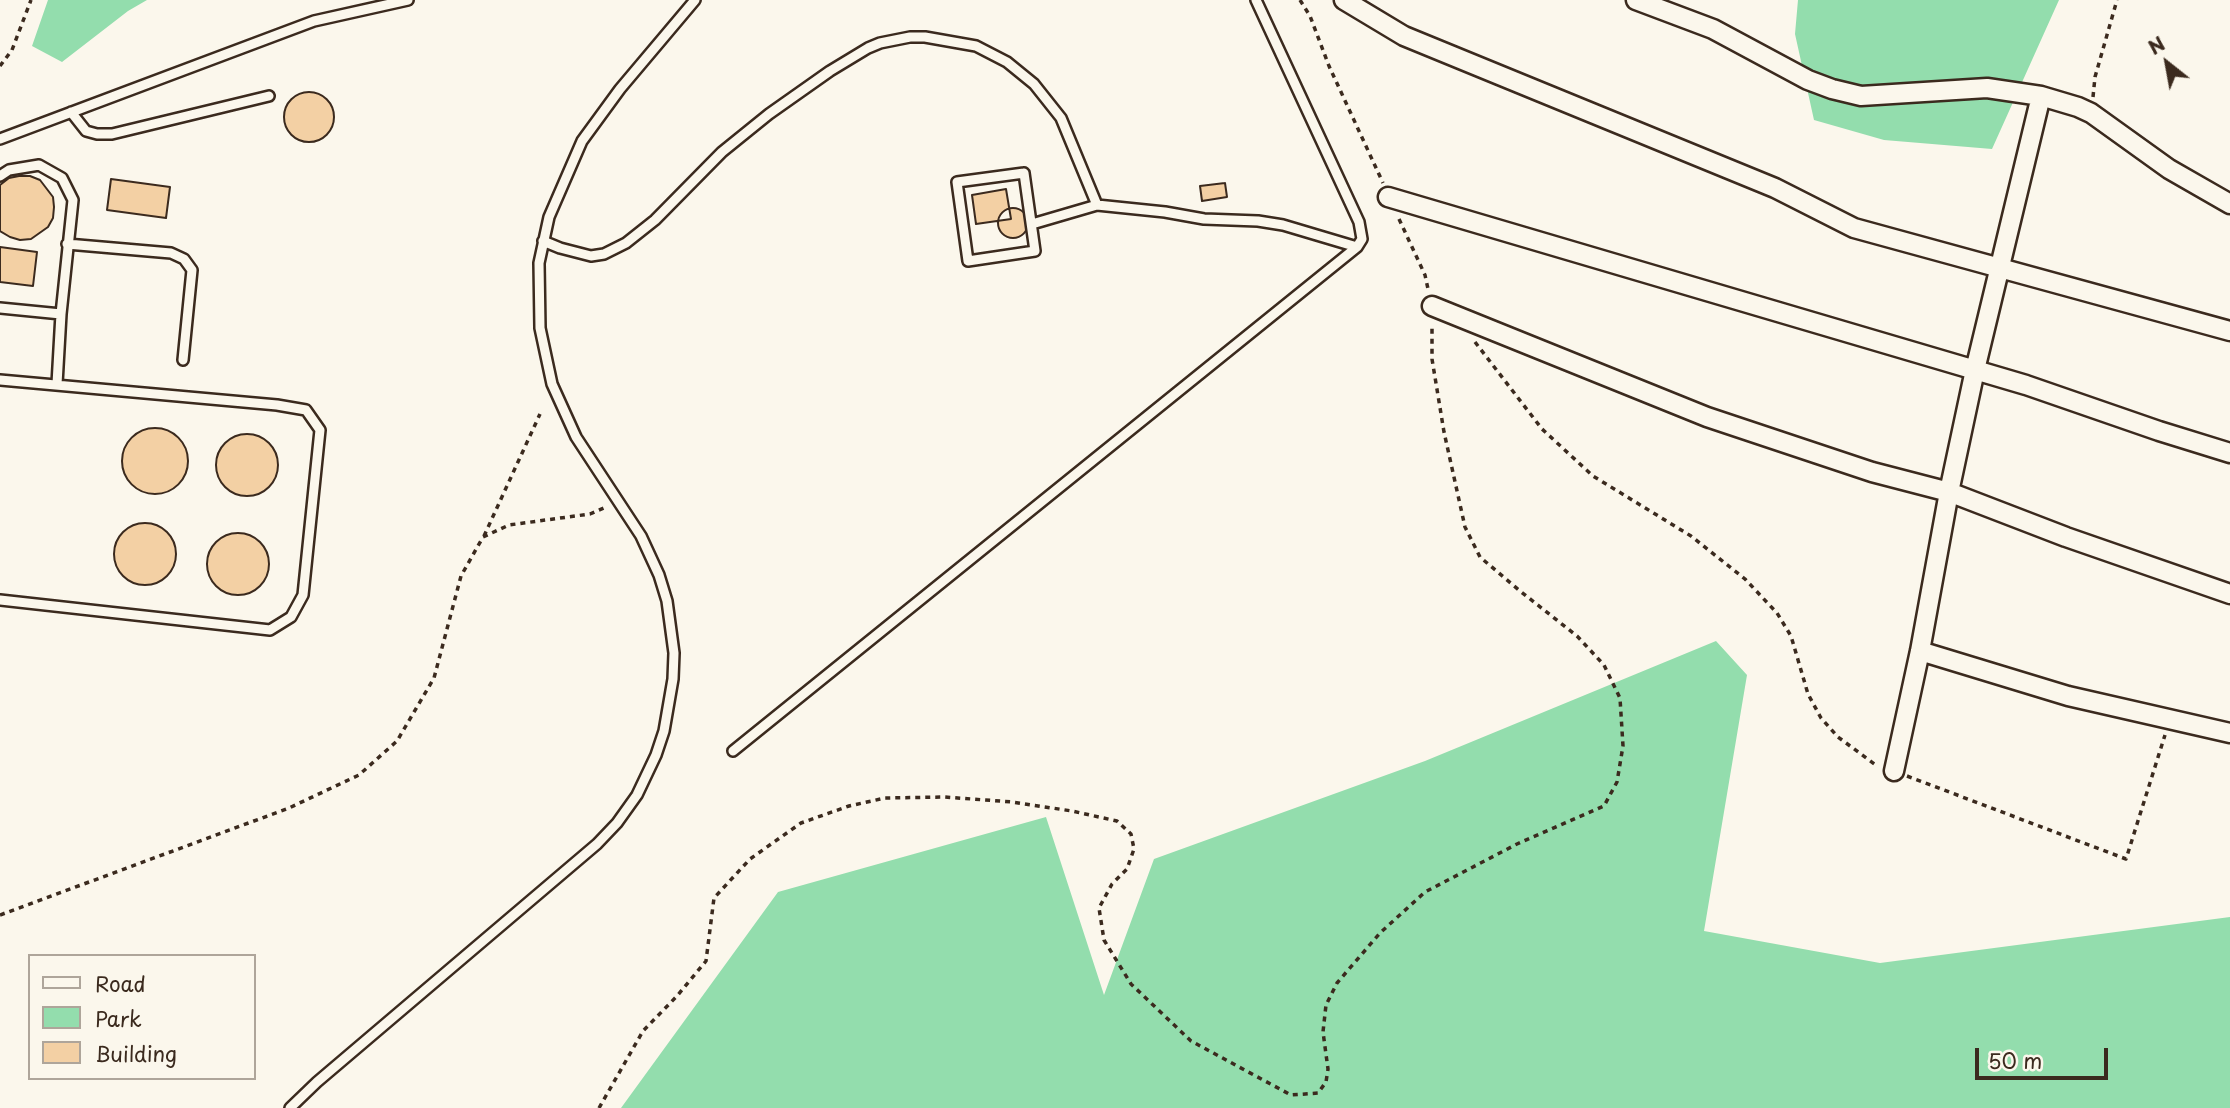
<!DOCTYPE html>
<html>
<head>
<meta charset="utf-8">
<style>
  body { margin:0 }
  #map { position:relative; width:2230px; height:1108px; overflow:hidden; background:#fbf7ec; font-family:"Playpen Sans",sans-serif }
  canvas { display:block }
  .legend { position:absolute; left:28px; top:954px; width:228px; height:126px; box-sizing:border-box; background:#fbf7ec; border:2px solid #aea59a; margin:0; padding:9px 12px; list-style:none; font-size:21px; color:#3b2a1e }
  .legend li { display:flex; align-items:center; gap:14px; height:35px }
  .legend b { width:35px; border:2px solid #aea59a }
  .north { position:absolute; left:2132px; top:28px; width:70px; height:70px; -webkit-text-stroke:5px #fbf7ec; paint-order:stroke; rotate:329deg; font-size:19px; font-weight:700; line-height:28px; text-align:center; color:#3b2a1e }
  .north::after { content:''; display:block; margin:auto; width:24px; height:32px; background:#3b2a1e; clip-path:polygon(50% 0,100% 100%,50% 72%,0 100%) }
  .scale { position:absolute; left:1975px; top:1048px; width:133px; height:32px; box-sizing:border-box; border:4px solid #3b2a1e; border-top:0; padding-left:9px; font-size:21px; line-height:24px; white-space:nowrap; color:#3b2a1e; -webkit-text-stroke:5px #fbf7ec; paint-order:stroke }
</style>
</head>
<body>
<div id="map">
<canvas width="2230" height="1108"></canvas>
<ul class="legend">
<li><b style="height:9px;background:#fbf7ec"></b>Road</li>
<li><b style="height:19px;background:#93ddad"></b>Park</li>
<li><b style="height:19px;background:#f3d0a4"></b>Building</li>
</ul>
<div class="north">N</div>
<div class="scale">50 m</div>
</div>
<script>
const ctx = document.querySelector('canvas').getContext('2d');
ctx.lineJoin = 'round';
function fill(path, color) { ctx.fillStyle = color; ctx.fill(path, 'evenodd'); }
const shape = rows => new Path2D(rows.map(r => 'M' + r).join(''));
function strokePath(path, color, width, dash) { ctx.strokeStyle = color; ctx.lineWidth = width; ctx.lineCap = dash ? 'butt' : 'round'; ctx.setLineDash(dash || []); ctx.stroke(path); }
fill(shape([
  [48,0,147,0,128,11,62,62,32,46],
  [1798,0,2059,0,1992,149,1884,140,1814,120,1795,34],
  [1716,641,1747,675,1704,931,1880,963,2230,917,2230,1108,621,1108,778,892,1046,817,1104,995,1154,859,1425,761]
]), '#93ddad');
const building = shape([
  '284 117a25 25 0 1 1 50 0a25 25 0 1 1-50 0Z',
  [19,176,30,176,40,180,53,197,54,207,53,218,48,227,31,239,20,240,10,237,0,231,0,185,9,178,19,176],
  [111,179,170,187,166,218,107,210,111,179],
  [1225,183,1227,197,1202,201,1200,186,1225,183],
  [1006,189,1011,219,976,224,972,195,1006,189],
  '998 223a15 15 0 1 1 30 0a15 15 0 1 1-30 0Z',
  [0,247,37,252,33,286,0,282,0,247],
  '122 461a33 33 0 1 1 66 0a33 33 0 1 1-66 0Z',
  '216 465a31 31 0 1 1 62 0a31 31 0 1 1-62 0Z',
  '114 554a31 31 0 1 1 62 0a31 31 0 1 1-62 0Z',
  '207 564a31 31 0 1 1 62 0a31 31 0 1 1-62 0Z'
]);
fill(building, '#f3d0a4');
strokePath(building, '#3b2a1e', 2);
const service = shape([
  [71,112,86,131,97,134,112,134,269,96],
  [0,139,314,21,408,0],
  [1024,173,1035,251,968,261,957,182,1024,173],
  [0,176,9,170,39,165,62,178,73,200,61,314,57,384],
  [1032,224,1097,205,1165,212,1204,219,1258,221,1283,225,1357,247],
  [543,241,560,248,591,256,604,254,626,243,655,220,722,152,769,114,830,71,868,48,880,43,910,37,925,37,976,46,1007,62,1034,84,1061,118,1097,205],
  [67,244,171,253,184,259,192,270,183,360],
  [0,308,61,314],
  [0,380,277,405,306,410,320,430,303,595,291,617,270,630,0,600],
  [733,751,1357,247,1362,239,1359,222,1256,0],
  [290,1108,317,1082,597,844,617,823,637,795,656,755,664,731,673,679,674,653,667,601,659,575,641,536,576,437,552,384,540,328,539,263,549,217,582,141,620,89,695,0]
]);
const minor = shape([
  [1344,0,1404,36,1775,188,1854,228,2230,331],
  [1636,0,1713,29,1808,80,1832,89,1861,96,1987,88,2041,96,2078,107,2091,113,2169,169,2230,204],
  [1388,197,2026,385,2159,431,2230,453],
  [1432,306,1707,417,1872,472,1949,492,2066,537,2230,594],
  [1920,651,2068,696,2230,733],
  [1894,771,1920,651,1949,492,1975,370,2041,96]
]);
strokePath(service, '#3b2a1e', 14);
strokePath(minor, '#3b2a1e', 23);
strokePath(shape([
  [1300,0,1310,16,1329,66,1383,183],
  [0,66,12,50,31,0],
  [2093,97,2095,77,2117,0],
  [1399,219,1425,275,1428,289],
  [1475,342,1542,429,1593,476,1691,536,1745,579,1777,613,1791,636,1808,694,1821,718,1838,737,1877,766],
  [484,536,540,414],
  [1907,776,2126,859,2165,735],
  [0,915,289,808,359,775,397,741,434,678,461,576,483,537,509,525,590,514,606,507],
  [599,1108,643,1031,677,996,706,961,714,898,750,859,801,823,849,806,885,798,945,797,1012,802,1072,811,1117,821,1131,834,1134,849,1127,869,1112,884,1099,908,1104,940,1131,984,1191,1041,1291,1095,1318,1093,1326,1082,1328,1069,1323,1032,1326,1005,1337,983,1380,933,1425,892,1517,844,1604,806,1617,782,1623,746,1620,698,1604,665,1577,636,1520,591,1480,557,1465,527,1444,432,1432,359,1432,325]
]), '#3b2a1e', 3.5, [5, 5]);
strokePath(service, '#fbf7ec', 9);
strokePath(minor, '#fbf7ec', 18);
</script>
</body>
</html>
